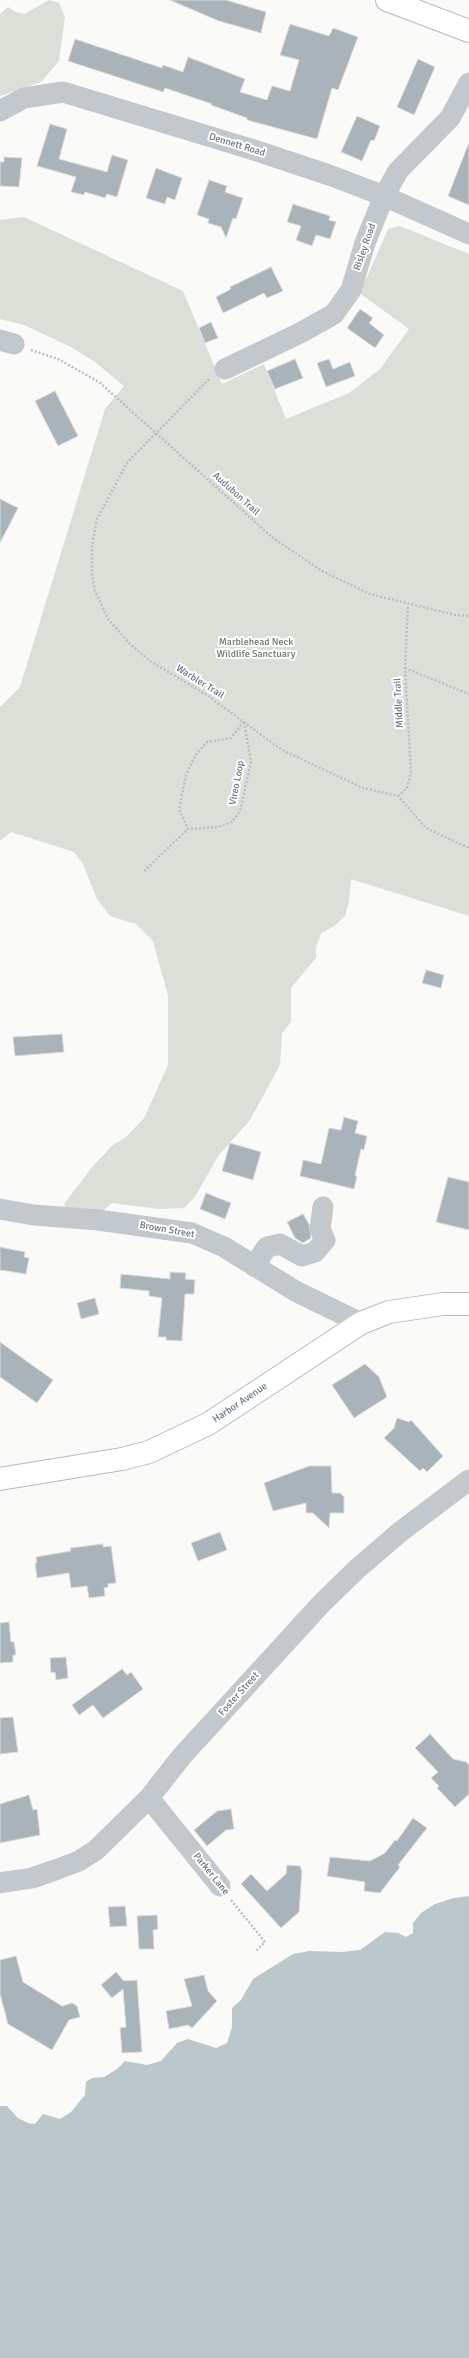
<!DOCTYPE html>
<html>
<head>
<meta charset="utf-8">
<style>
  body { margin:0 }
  canvas { display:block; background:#fafaf8 }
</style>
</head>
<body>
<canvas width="469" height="2358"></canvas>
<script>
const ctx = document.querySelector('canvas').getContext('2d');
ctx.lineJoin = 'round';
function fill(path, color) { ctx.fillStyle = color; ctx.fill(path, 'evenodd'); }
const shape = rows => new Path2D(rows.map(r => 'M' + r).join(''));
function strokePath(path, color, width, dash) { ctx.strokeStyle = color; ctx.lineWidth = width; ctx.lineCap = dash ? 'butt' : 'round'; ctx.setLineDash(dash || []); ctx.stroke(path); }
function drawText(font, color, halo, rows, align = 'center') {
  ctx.font = font + ' Signika,sans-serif'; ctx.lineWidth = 4; ctx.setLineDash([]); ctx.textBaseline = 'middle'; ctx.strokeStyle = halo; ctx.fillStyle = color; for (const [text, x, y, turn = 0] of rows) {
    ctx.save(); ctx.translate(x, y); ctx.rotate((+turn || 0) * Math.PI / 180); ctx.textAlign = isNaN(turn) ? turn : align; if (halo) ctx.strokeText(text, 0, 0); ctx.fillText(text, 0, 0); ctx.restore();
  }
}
fill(shape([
  [49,0,59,3,65,17,59,61,41,82,0,96,0,14,8,7,16,12,24,14],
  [24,217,183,291,222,384,264,364,286,419,349,393,380,369,409,329,358,292,368,275,388,229,400,226,469,254,469,916,351,879,349,902,345,916,333,927,321,933,316,948,316,958,291,988,291,1022,282,1033,280,1065,250,1120,218,1156,195,1197,184,1208,160,1209,112,1203,98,1215,66,1211,64,1204,93,1166,113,1145,126,1137,144,1118,168,1065,168,996,153,941,136,924,110,916,97,899,83,864,74,852,11,832,0,841,0,707,20,687,105,409,124,386,95,362,71,347,24,325,0,319,0,220]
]), '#dadfd7');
fill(shape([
  [469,1896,469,2358,0,2358,0,2106,7,2106,18,2118,28,2123,35,2124,43,2114,60,2119,71,2112,85,2095,86,2082,92,2078,104,2077,117,2069,125,2061,147,2065,161,2061,177,2043,188,2039,216,2048,227,2043,232,2027,232,2008,241,2000,253,1979,293,1954,309,1951,342,1952,360,1950,385,1932,398,1933,406,1937,413,1933,413,1923,421,1913,435,1904,454,1898]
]), '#bbc7cb');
const building = shape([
  [170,0,226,0,266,12,261,33,219,21,170,0],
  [290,24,329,36,333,28,358,37,338,90,332,88,317,139,247,120,247,118,211,105,212,104,165,88,163,92,68,61,75,39,162,68,163,65,183,72,188,57,245,79,240,92,267,100,272,86,290,91,299,60,280,55,290,24],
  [418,59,435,67,414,115,397,107,418,59],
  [357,116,380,126,374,141,371,140,362,161,341,152,357,116],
  [50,124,67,129,59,159,107,172,112,155,128,160,117,197,107,194,105,198,85,192,84,195,71,192,76,177,37,166,50,124],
  [468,145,469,145,469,205,448,196,468,145],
  [4,157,22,158,19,187,0,186,0,162,4,162,4,157],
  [156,168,182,178,175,200,167,197,165,204,146,198,156,168],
  [209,180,227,186,225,192,243,198,236,219,233,218,226,238,221,227,208,223,209,219,197,215,209,180],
  [293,204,330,216,329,220,336,222,330,239,316,235,312,246,296,240,301,226,287,222,293,204],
  [271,267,283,291,267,298,264,293,223,313,216,297,231,289,230,287,271,267],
  [360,309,373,318,369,323,384,335,375,348,347,328,360,309],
  [211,322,218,338,205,343,199,328,211,322],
  [295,359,303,378,275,389,267,371,295,359],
  [329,359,333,369,350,362,355,376,326,387,317,363,329,359],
  [55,391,78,436,58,446,35,401,55,391],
  [0,499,18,508,0,543,0,499],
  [426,970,444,975,441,988,422,983,426,970],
  [62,1034,64,1052,15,1056,13,1037,62,1034],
  [344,1117,358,1121,355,1133,367,1136,364,1150,361,1149,355,1176,357,1176,354,1189,300,1176,303,1160,321,1164,329,1128,341,1130,344,1117],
  [230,1143,261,1152,253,1180,222,1171,230,1143],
  [448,1177,469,1182,469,1230,436,1222,448,1177],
  [206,1193,231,1203,225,1219,200,1209,206,1193],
  [303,1214,309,1224,311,1238,303,1243,295,1238,287,1222,303,1214],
  [0,1247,25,1252,24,1257,29,1258,26,1274,0,1270,0,1247],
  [170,1272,186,1273,185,1279,195,1280,194,1294,185,1294,182,1341,166,1340,166,1337,158,1337,162,1298,149,1296,149,1291,120,1288,121,1274,170,1279,170,1272],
  [95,1298,99,1314,81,1319,77,1303,95,1298],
  [0,1342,53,1380,37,1403,0,1377,0,1342],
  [365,1364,379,1377,387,1397,354,1418,332,1385,365,1364],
  [397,1418,409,1422,411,1420,443,1456,427,1472,423,1468,420,1471,384,1438,394,1428,397,1418],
  [309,1466,331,1466,332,1493,340,1493,344,1497,344,1513,330,1513,329,1528,313,1513,306,1513,306,1503,273,1511,264,1483,309,1466],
  [220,1532,227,1550,198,1561,191,1543,220,1532],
  [103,1544,103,1547,111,1546,116,1583,108,1584,108,1587,104,1588,105,1596,89,1598,87,1586,71,1588,69,1573,37,1578,35,1563,37,1563,36,1557,71,1551,70,1548,103,1544],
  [9,1622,11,1642,14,1642,16,1655,13,1655,13,1662,0,1663,0,1623,9,1622],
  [66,1657,68,1678,56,1680,55,1672,51,1673,50,1658,66,1657],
  [122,1669,127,1675,131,1672,143,1689,103,1718,93,1705,79,1715,72,1705,122,1669],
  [13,1717,18,1752,0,1754,0,1718,13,1717],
  [430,1734,453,1759,466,1762,469,1765,469,1794,455,1807,437,1788,439,1786,431,1778,438,1772,415,1748,430,1734],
  [29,1795,33,1810,37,1809,40,1835,0,1843,0,1804,29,1795],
  [231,1809,234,1829,226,1830,207,1846,194,1830,217,1811,231,1809],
  [413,1818,427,1828,398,1865,400,1867,380,1893,364,1891,365,1882,327,1876,330,1857,370,1861,385,1853,395,1840,397,1841,413,1818],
  [287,1865,300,1866,302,1871,299,1912,281,1928,241,1884,251,1874,267,1891,286,1874,287,1865],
  [125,1906,127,1926,110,1927,108,1907,125,1906],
  [157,1915,158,1929,153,1930,154,1949,139,1949,137,1916,157,1915],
  [16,1956,23,1982,62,2006,72,2003,77,2006,80,2017,69,2020,52,2050,8,2024,0,1994,0,1960,16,1956],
  [116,1972,124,1981,137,1980,142,2052,122,2053,120,2028,126,2027,123,1989,112,1998,101,1985,116,1972],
  [204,1975,208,1991,217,2001,192,2028,188,2025,169,2029,166,2011,192,2006,184,1979,204,1975]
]);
fill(building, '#aab3b9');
strokePath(building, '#dcdcda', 1);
const major = shape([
  [387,0,469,31],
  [0,1479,122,1459,149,1452,208,1424,361,1323,389,1312,443,1304,469,1304]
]);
strokePath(major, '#b5babe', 24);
strokePath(shape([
  [31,350,58,359,99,382,273,538,322,571,370,594,455,615,469,616],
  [209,379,127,463,97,519,92,546,92,574,95,591,108,619,130,644,150,661,207,695,282,750,363,788,398,796,426,828,469,848],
  [405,668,469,694],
  [398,796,407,788,411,772,405,668,408,604],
  [144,871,188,829,218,827,232,822,240,811,251,762,244,721,231,738,207,742,195,756,186,775,179,809,188,829],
  [231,1900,265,1942,256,1951]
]), '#bbbfc2', 2.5, [2, 2]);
strokePath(shape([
  [0,111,24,98,63,92,254,150,332,176,384,196,469,234],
  [0,340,14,344],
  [225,369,300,333,334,314,351,290,365,243,384,196,398,171,450,118,469,83],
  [0,1209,34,1215,98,1220,192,1233,224,1247,297,1292,361,1323],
  [254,1266,267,1247,280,1244,302,1256,315,1252,325,1240,320,1229,323,1207],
  [149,1798,220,1886],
  [0,1883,32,1878,58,1869,79,1861,96,1850,149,1798,182,1756,322,1603,357,1569,400,1532,469,1480]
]), '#c3c8cc', 21);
strokePath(major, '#fff', 22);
drawText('10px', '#657683', '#fff', [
  ["Dennett Road",237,145,17],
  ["Risley Road",365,247,-71],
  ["Audubon Trail",236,494,42],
  ["Warbler Trail",200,682,32],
  ["Middle Trail",399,703,-93],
  ["Vireo Loop",237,783,-79],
  ["Brown Street",167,1230,10],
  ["Harbor Avenue",240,1403,-34],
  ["Foster Street",239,1694,-48],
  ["Parker Lane",211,1874,51]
]);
drawText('10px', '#687a64', '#fff', [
  ["Marblehead Neck",256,642],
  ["Wildlife Sanctuary",256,654]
]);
</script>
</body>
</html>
